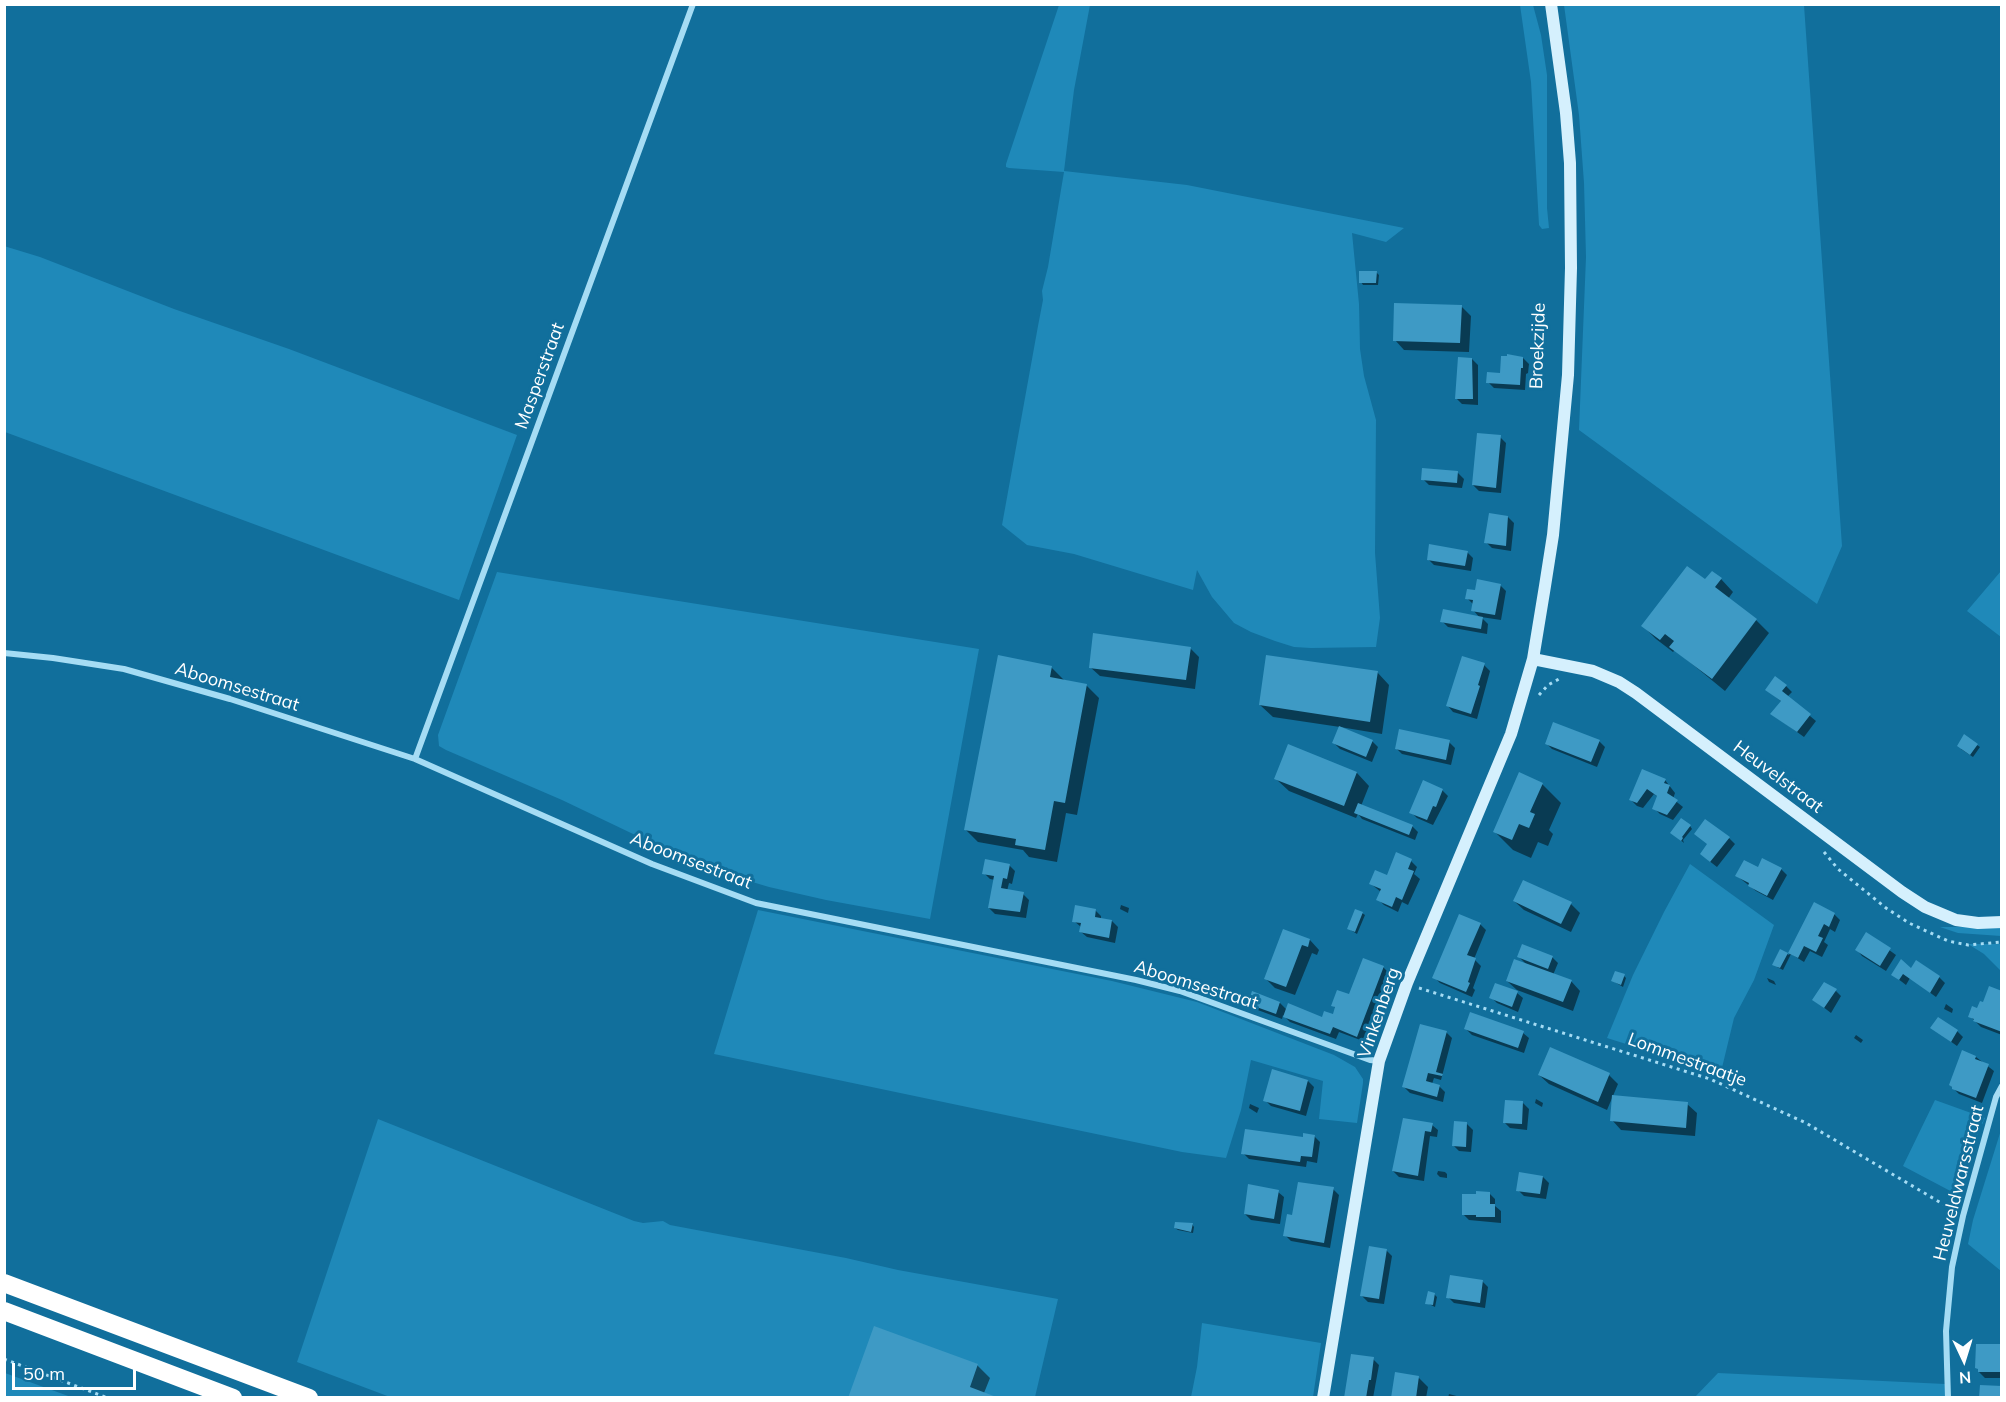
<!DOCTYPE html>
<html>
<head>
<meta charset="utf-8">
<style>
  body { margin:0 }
  #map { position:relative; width:2006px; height:1402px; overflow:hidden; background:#116f9c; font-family:Mulish,sans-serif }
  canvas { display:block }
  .frame { position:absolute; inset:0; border:6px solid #fff; pointer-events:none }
  .north { position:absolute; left:1934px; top:1330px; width:60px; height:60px; -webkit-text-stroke:4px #116f9c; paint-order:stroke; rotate:176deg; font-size:16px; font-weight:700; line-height:24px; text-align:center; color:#fff }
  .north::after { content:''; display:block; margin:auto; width:21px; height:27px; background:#fff; clip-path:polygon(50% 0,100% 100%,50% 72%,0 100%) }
  .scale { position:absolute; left:12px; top:1363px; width:124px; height:27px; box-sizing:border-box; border:3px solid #fff; border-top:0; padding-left:8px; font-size:18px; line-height:21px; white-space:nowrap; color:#fff; -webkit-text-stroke:4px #116f9c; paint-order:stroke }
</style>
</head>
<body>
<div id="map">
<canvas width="2006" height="1402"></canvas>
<div class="frame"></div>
<div class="north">N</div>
<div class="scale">50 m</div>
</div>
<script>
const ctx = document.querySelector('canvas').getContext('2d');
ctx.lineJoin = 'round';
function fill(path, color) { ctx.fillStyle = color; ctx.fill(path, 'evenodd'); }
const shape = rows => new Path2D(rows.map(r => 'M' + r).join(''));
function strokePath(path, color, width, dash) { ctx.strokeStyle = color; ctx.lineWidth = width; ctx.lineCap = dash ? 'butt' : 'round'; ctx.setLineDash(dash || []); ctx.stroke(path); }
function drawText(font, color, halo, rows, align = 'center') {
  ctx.font = font + ' Mulish,sans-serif'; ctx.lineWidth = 6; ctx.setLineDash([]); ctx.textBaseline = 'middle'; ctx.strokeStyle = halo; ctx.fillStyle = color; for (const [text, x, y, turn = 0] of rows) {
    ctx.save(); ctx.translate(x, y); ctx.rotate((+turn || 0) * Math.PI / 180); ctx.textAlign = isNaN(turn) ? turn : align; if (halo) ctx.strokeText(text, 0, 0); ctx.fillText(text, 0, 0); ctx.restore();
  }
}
fill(shape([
  [1059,5,1090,5,1074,90,1064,171,1187,185,1404,228,1386,242,1352,233,1359,304,1360,349,1364,376,1376,420,1375,553,1380,618,1376,647,1311,648,1294,647,1275,641,1251,632,1234,623,1212,597,1197,570,1193,590,1074,554,1027,545,1002,525,1038,326,1043,300,1042,291,1048,267,1064,172,1009,168,1006,167,1006,164],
  [1520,5,1533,5,1541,35,1547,75,1547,208,1549,228,1542,229,1539,225,1531,82],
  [1564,5,1804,5,1842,546,1817,604,1579,430,1586,257,1584,183,1579,115],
  [4,246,40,257,174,309,289,349,517,435,459,600,5,432],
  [2001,571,2001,637,1967,611],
  [497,572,979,649,930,919,826,900,769,887,729,875,677,855,562,800,446,750,439,746,438,735],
  [1690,864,1774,925,1754,980,1734,1018,1720,1076,1674,1059,1607,1038,1633,975,1664,912],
  [758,910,1112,981,1197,1002,1334,1055,1355,1067,1363,1079,1363,1083,1357,1123,1319,1119,1323,1081,1251,1060,1241,1110,1226,1158,1182,1152,714,1054],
  [1940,927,2001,927,2001,936,1958,933],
  [1968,944,2001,944,2001,971,1984,954],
  [1935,1100,1985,1118,1972,1147,1958,1195,1903,1166],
  [378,1119,634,1221,643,1223,663,1221,670,1225,846,1258,898,1270,1058,1299,1035,1397,390,1397,297,1362],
  [2001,1130,2001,1271,1968,1244,1973,1220],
  [1202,1323,1321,1343,1313,1397,1191,1397,1197,1367],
  [4,1373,5,1373,71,1397,5,1397],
  [1718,1373,1945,1384,1945,1398,1694,1398]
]), '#1f89b9');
fill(shape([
  [1376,272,1379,275,1378,285,1363,285,1361,282],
  [1461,306,1471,316,1469,352,1404,350,1395,340],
  [1523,358,1529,364,1528,373,1526,374,1525,390,1494,388,1488,382],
  [1472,359,1478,365,1478,405,1462,404,1456,398],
  [1500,437,1506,443,1501,493,1479,491,1473,485],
  [1458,473,1464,479,1462,488,1429,485,1423,479],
  [1508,517,1514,523,1511,551,1492,548,1486,542],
  [1467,552,1473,558,1471,571,1434,565,1428,559],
  [1721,579,1733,592,1728,599,1756,620,1769,633,1725,691,1675,650,1673,652,1656,639,1643,626,1705,581],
  [1500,585,1506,591,1501,620,1481,617,1488,624,1487,634,1448,627,1442,621,1480,618,1473,610,1474,605,1467,598,1476,592],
  [1190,648,1199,657,1195,689,1100,676,1090,667],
  [1484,665,1490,671,1477,719,1453,712,1448,706],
  [1051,667,1064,680,1087,686,1099,698,1077,815,1066,813,1057,862,1029,857,1023,850,978,842,965,829],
  [1377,672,1389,685,1382,734,1340,727,1372,741,1378,747,1372,762,1340,749,1334,743,1340,727,1273,717,1260,705],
  [1786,686,1792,692,1787,697,1816,721,1804,737,1772,714,1782,702,1767,690],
  [1599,741,1605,747,1597,767,1552,749,1546,743],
  [1449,742,1455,748,1451,765,1402,754,1396,748],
  [1977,745,1980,747,1973,757,1961,749],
  [1289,746,1357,773,1369,786,1361,806,1412,826,1418,832,1415,840,1362,819,1358,814,1356,818,1289,791,1276,779],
  [1642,771,1665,780,1675,793,1673,799,1683,807,1673,820,1660,814,1654,808,1658,797,1654,794,1643,808,1637,806,1631,800],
  [1542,784,1561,803,1549,830,1553,834,1548,846,1538,842,1531,858,1513,850,1494,831],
  [1442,790,1448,796,1433,825,1417,818,1411,812],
  [1690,826,1692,829,1683,840,1684,843,1674,835],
  [1729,838,1735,844,1717,867,1708,860,1709,845],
  [1397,854,1411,861,1417,867,1414,874,1420,879,1408,905,1402,902,1398,912,1384,905,1378,899,1381,892,1371,884,1387,877],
  [1009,865,1015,871,1012,884,1009,883,1007,891,1023,894,1029,900,1026,918,995,914,989,908,995,880,990,879,984,873],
  [1758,869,1781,869,1787,875,1773,900,1756,891,1737,876],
  [1514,901,1571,904,1580,913,1571,932,1524,910],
  [1814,904,1834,914,1840,920,1835,932,1830,929,1824,942,1828,945,1822,957,1810,951,1804,962,1791,954,1783,970,1777,967,1781,951,1789,955],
  [1121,905,1129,908,1128,913,1120,909],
  [1095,910,1101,916,1101,919,1112,921,1118,927,1115,943,1087,937,1081,932,1081,927,1074,921],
  [1362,913,1365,915,1357,934,1349,929],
  [1480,924,1486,930,1474,959,1481,966,1473,988,1475,990,1472,997,1440,983,1434,977],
  [1284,931,1310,940,1319,950,1317,955,1312,953,1295,995,1275,988,1266,979],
  [1867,934,1896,955,1886,971,1862,956,1857,950],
  [1519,957,1552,957,1558,963,1553,975,1571,981,1580,991,1573,1011,1517,990,1507,981,1527,965],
  [1383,967,1389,973,1363,1041,1339,1032,1336,1039,1290,1022,1283,1015,1282,1019,1255,1009,1250,1003,1280,1003,1287,1010,1323,1019,1334,1016,1336,1009,1333,1005,1350,996],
  [1912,970,1939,977,1945,983,1936,997,1910,978,1906,985,1893,975],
  [1624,976,1626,978,1623,987,1613,981],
  [1767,978,1774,981,1776,985,1769,982],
  [1836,991,1841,996,1831,1013,1814,1000],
  [1517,993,1523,998,1518,1012,1497,1003,1491,997],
  [2002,993,2002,1035,1981,1027,1970,1016,1984,1004],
  [1946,1004,1953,1009,1952,1013,1944,1009],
  [1932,1028,1957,1031,1963,1037,1957,1046],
  [1466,1029,1523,1033,1529,1038,1524,1053,1472,1035],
  [1446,1032,1452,1038,1441,1080,1434,1078,1432,1084,1439,1086,1445,1092,1443,1102,1410,1093,1404,1087],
  [1856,1035,1863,1040,1861,1043,1854,1038],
  [1976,1057,1994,1071,1982,1103,1959,1094,1950,1085],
  [1539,1075,1609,1075,1618,1084,1607,1110,1549,1084],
  [1308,1081,1314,1087,1306,1116,1271,1106,1265,1100],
  [1536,1099,1543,1103,1542,1107,1535,1103],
  [1523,1103,1529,1109,1527,1130,1510,1128,1504,1122],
  [1250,1104,1259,1108,1257,1113,1249,1108],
  [1687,1104,1697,1113,1695,1136,1621,1130,1612,1120],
  [1404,1119,1432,1125,1438,1130,1437,1137,1430,1136,1424,1181,1399,1177,1393,1171],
  [1467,1124,1473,1130,1471,1152,1459,1151,1453,1145],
  [1314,1136,1320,1142,1317,1163,1307,1161,1306,1167,1249,1159,1243,1153],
  [1438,1171,1445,1172,1447,1174,1447,1178,1440,1177,1437,1174],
  [1543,1177,1549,1183,1546,1199,1524,1196,1518,1190],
  [1333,1189,1339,1195,1330,1248,1291,1241,1285,1235,1293,1217],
  [1278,1192,1284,1197,1280,1224,1251,1220,1245,1214],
  [1489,1193,1495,1199,1495,1206,1501,1211,1501,1223,1469,1220,1463,1214],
  [1192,1224,1194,1227,1193,1233,1178,1230,1175,1228],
  [1386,1250,1392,1256,1384,1304,1368,1302,1362,1296],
  [1482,1281,1488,1287,1485,1308,1454,1303,1448,1297],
  [1434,1294,1437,1297,1435,1307,1427,1303],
  [2002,1346,2002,1378,1985,1378,1979,1372],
  [1373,1359,1379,1365,1373,1398,1346,1398],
  [977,1365,990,1378,984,1393,849,1398],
  [1419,1378,1428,1387,1426,1398,1392,1398],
  [1449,1394,1464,1398,1448,1398]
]), '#0007');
fill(shape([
  [1359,271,1377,271,1376,283,1359,283],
  [1394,303,1462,305,1460,343,1393,341],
  [1507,354,1523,357,1523,368,1521,368,1520,385,1486,383,1487,372,1500,373,1501,356,1507,356],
  [1458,357,1472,358,1473,399,1455,399],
  [1477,433,1501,435,1496,488,1472,485],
  [1422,468,1458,471,1457,483,1421,480],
  [1489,513,1508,516,1506,546,1484,543],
  [1429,544,1468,551,1465,566,1427,560],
  [1687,566,1705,579,1712,571,1722,578,1715,587,1757,619,1712,679,1669,647,1674,641,1665,634,1660,640,1641,626],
  [1477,579,1501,584,1495,615,1471,611,1473,600,1465,599,1467,589,1475,590],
  [1443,609,1483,617,1481,629,1440,622],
  [1093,633,1191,647,1186,680,1089,668],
  [998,655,1052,666,1050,677,1087,684,1065,803,1054,801,1045,850,1015,845,1016,839,964,830],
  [1266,655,1378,671,1370,722,1259,705],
  [1462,656,1485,663,1478,685,1480,686,1471,714,1446,706],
  [1775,676,1787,685,1782,691,1811,714,1797,732,1770,714,1781,701,1765,690],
  [1553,722,1600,740,1591,762,1545,744],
  [1339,726,1373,740,1366,757,1332,743],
  [1399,729,1450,740,1446,760,1395,749],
  [1964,734,1978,744,1970,755,1957,746],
  [1288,744,1357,772,1344,806,1274,779],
  [1642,769,1666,779,1664,783,1670,785,1667,793,1678,800,1667,815,1652,809,1657,796,1647,789,1637,803,1629,800],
  [1519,772,1543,783,1530,812,1535,814,1529,828,1519,824,1512,840,1493,832],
  [1423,780,1443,789,1436,807,1433,806,1427,820,1409,813],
  [1358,803,1413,825,1409,835,1354,813],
  [1681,818,1691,825,1682,837,1683,838,1681,841,1670,833],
  [1705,819,1730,837,1710,862,1700,854,1707,844,1694,834],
  [1396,852,1412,859,1408,869,1414,871,1402,900,1396,897,1392,907,1376,900,1381,889,1369,884,1375,870,1387,875],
  [1762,858,1782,868,1767,896,1748,886,1749,883,1735,876,1744,860,1758,867],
  [985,859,1010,864,1007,879,1003,878,1001,888,1024,892,1020,912,988,908,994,876,982,874],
  [1523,880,1572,902,1561,924,1513,901],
  [1814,902,1835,913,1829,927,1824,924,1818,936,1823,938,1816,952,1804,946,1798,958,1788,953],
  [1075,905,1096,909,1095,917,1112,920,1109,938,1079,932,1081,923,1072,922],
  [1355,909,1363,912,1355,932,1347,929],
  [1459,914,1481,923,1467,955,1476,958,1468,982,1470,983,1466,992,1432,978],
  [1283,929,1310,939,1308,947,1302,945,1286,987,1264,979],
  [1866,932,1891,948,1880,966,1855,950],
  [1522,944,1553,956,1548,969,1517,957],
  [1780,949,1788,953,1780,968,1772,965],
  [1363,958,1384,966,1357,1037,1333,1027,1330,1034,1283,1017,1288,1003,1322,1017,1324,1011,1333,1014,1335,1007,1331,1006,1337,990,1349,994],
  [1514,959,1572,980,1563,1002,1506,981],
  [1901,959,1911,968,1916,960,1940,976,1930,993,1903,974,1899,980,1891,975],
  [1615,971,1625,974,1621,985,1611,981],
  [1824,982,1837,989,1824,1008,1812,1000],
  [1495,983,1518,991,1512,1007,1489,998],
  [1989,986,2002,991,2000,1008,2002,1009,2002,1032,1973,1021,1974,1019,1968,1017,1972,1006,1977,1008,1980,1001,1983,1002],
  [1252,991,1280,1002,1276,1014,1248,1004],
  [1470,1012,1524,1031,1518,1048,1464,1029],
  [1938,1017,1958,1030,1951,1042,1930,1028],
  [1420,1024,1447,1031,1436,1072,1443,1074,1442,1076,1428,1073,1426,1081,1440,1085,1437,1097,1402,1087],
  [1550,1047,1610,1073,1598,1102,1538,1075],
  [1962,1050,1976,1056,1975,1059,1989,1064,1976,1098,1952,1089,1952,1087,1949,1085],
  [1272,1069,1308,1080,1300,1111,1263,1101],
  [1612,1095,1688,1102,1686,1128,1610,1121],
  [1505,1100,1523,1101,1522,1124,1503,1123],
  [1403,1118,1433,1123,1431,1132,1425,1131,1418,1176,1392,1171],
  [1454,1121,1467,1122,1466,1147,1452,1146],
  [1245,1129,1303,1137,1303,1133,1315,1135,1312,1157,1301,1156,1300,1162,1241,1154],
  [1519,1172,1543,1176,1540,1194,1516,1191],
  [1298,1182,1334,1187,1324,1243,1283,1236,1287,1214,1292,1215],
  [1248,1184,1279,1190,1274,1219,1244,1214],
  [1476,1191,1490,1192,1490,1204,1495,1204,1495,1217,1476,1217,1476,1215,1462,1215,1462,1194,1476,1194],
  [1175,1222,1193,1223,1191,1232,1174,1228],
  [1369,1246,1387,1249,1379,1299,1360,1296],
  [1450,1275,1483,1280,1480,1303,1446,1298],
  [1428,1291,1435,1293,1433,1305,1425,1304],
  [874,1326,978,1364,970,1387,999,1398,848,1398],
  [1976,1344,2002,1344,2002,1372,1978,1372,1978,1369,1975,1368],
  [1351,1354,1374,1357,1371,1380,1369,1380,1366,1398,1344,1398],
  [1395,1372,1419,1376,1416,1398,1391,1398],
  [1980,1385,2002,1386,2002,1398,1979,1398]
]), '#3e9ac5');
strokePath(shape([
  [1539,695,1548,685,1559,679],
  [1824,852,1838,869,1886,908,1909,923,1948,941,1968,945,2002,942],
  [1419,988,1710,1079,1806,1123,1953,1210],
  [4,1359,108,1398]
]), '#a5dcf4', 3, [3, 4.5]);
strokePath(shape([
  [4,653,53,658,124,669,230,699,415,759,652,864,756,903,1136,980,1180,991,1370,1060,1379,1061],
  [415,759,693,4],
  [1948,1398,1946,1331,1952,1267,1963,1216,1996,1097,2002,1086]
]), '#a5dcf4', 6);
strokePath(shape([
  [1533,659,1593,671,1619,682,1636,693,1902,892,1925,907,1956,920,1978,923,2002,922],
  [1323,1398,1379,1061,1407,983,1511,734,1533,659,1545,586,1553,535,1568,375,1571,268,1570,163,1566,113,1551,4]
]), '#d5f0fd', 12);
strokePath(shape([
  [4,1283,309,1398],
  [4,1311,233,1398]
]), '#fff', 18);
drawText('18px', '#fff', '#116f9c', [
  ["Broekzijde",1538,346,-88],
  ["Masperstraat",540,376,-70],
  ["Aboomsestraat",237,687,17],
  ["Heuvelstraat",1778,777,37],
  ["Aboomsestraat",691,861,21],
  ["Aboomsestraat",1196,985,17],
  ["Vinkenberg",1379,1013,-71],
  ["Lommestraatje",1687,1060,20],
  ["Heuveldwarsstraat",1959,1183,-76]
]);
</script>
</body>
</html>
